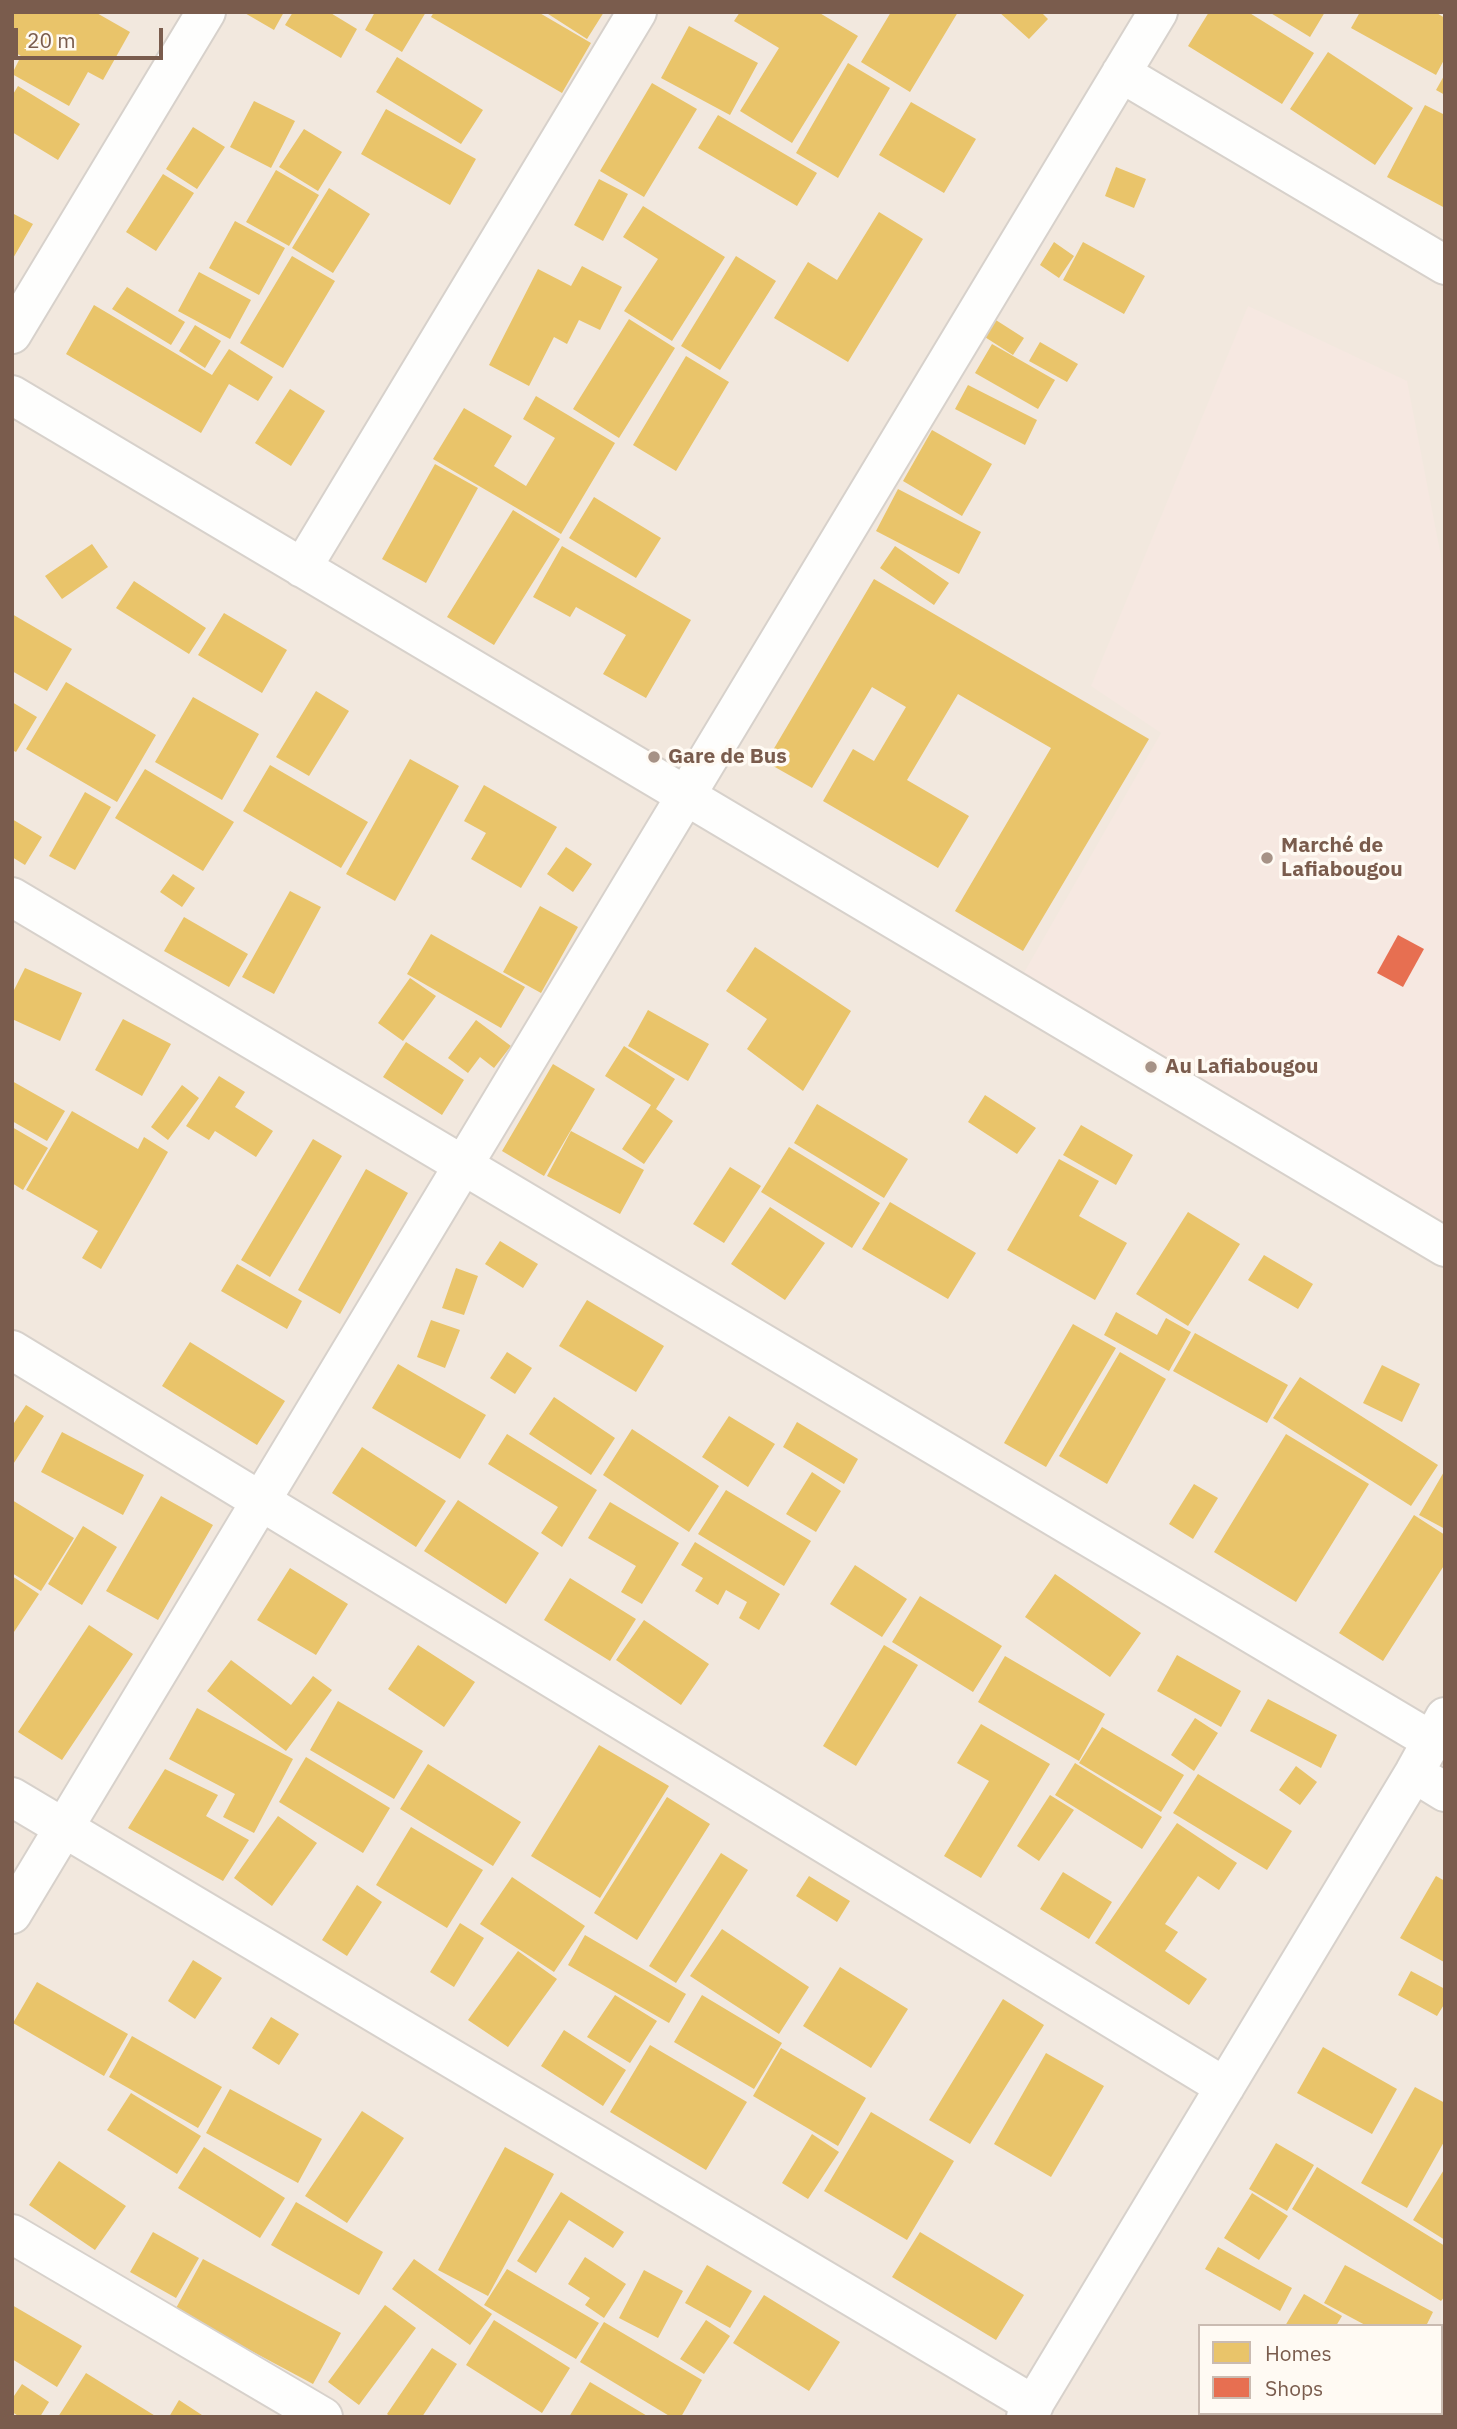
<!DOCTYPE html>
<html>
<head>
<meta charset="utf-8">
<style>
  body { margin:0 }
  #map { position:relative; width:1457px; height:2429px; overflow:hidden; background:#f9f5f0; font-family:"IBM Plex Sans",sans-serif }
  canvas { display:block }
  .frame { position:absolute; inset:0; border:14px solid #7a5c4d; pointer-events:none }
  .legend { position:absolute; left:1198px; top:2324px; width:245px; height:91px; box-sizing:border-box; background:#fffaf3; border:2px solid #cabbb1; margin:0; padding:9px 12px; list-style:none; font-size:21px; color:#7a5c4d }
  .legend li { display:flex; align-items:center; gap:14px; height:35px }
  .legend b { width:35px; border:2px solid #cabbb1 }
  .scale { position:absolute; left:14px; top:28px; width:149px; height:32px; box-sizing:border-box; border:4px solid #7a5c4d; border-top:0; padding-left:9px; font-size:21px; line-height:24px; white-space:nowrap; color:#7a5c4d; -webkit-text-stroke:5px #fffaf3; paint-order:stroke }
</style>
</head>
<body>
<div id="map">
<canvas width="1457" height="2429"></canvas>
<div class="frame"></div>
<ul class="legend">
<li><b style="height:19px;background:#e9c46a"></b>Homes</li>
<li><b style="height:19px;background:#e76f51"></b>Shops</li>
</ul>
<div class="scale">20 m</div>
</div>
<script>
const ctx = document.querySelector('canvas').getContext('2d');
ctx.lineJoin = 'round';
function fill(path, color) { ctx.fillStyle = color; ctx.fill(path, 'evenodd'); }
const shape = rows => new Path2D(rows.map(r => 'M' + r).join(''));
function strokePath(path, color, width, dash) { ctx.strokeStyle = color; ctx.lineWidth = width; ctx.lineCap = dash ? 'butt' : 'round'; ctx.setLineDash(dash || []); ctx.stroke(path); }
function drawText(font, color, halo, rows, align = 'center') {
  ctx.font = font + ' "IBM Plex Sans",sans-serif'; ctx.lineWidth = 7; ctx.setLineDash([]); ctx.textBaseline = 'middle'; ctx.strokeStyle = halo; ctx.fillStyle = color; for (const [text, x, y, turn = 0] of rows) {
    ctx.save(); ctx.translate(x, y); ctx.rotate((+turn || 0) * Math.PI / 180); ctx.textAlign = isNaN(turn) ? turn : align; if (halo) ctx.strokeText(text, 0, 0); ctx.fillText(text, 0, 0); ctx.restore();
  }
}
fill(shape([
  [12,12,1445,12,1445,2417,12,2417],
  [1200,2326,1441,2326,1441,2413,1200,2413]
]), '#f2e8de');
fill(shape([
  [1248,306,1407,381,1445,577,1445,1231,1018,983,1161,733,1091,686]
]), '#f6e8e1');
fill(shape([
  [12,12,95,12,130,32,103,80,88,72,69,106,12,74,21,56,12,51],
  [243,12,284,12,274,30],
  [293,12,329,12,357,29,341,58,285,25],
  [375,12,426,12,402,52,365,30],
  [434,12,538,12,591,43,562,93,431,17],
  [545,12,604,12,587,39],
  [740,12,818,12,858,36,792,143,740,111,779,48,734,21],
  [891,12,958,12,910,92,861,62],
  [999,12,1041,12,1048,19,1029,39],
  [1209,12,1248,12,1314,53,1282,104,1188,46],
  [1269,12,1325,12,1310,37],
  [1360,12,1435,12,1445,18,1445,58,1436,75,1351,28],
  [689,26,758,63,730,115,661,78],
  [1328,52,1413,108,1375,165,1290,109],
  [397,57,483,110,461,144,376,92],
  [848,63,890,88,838,178,796,153],
  [1445,74,1445,95,1436,90],
  [652,83,697,109,644,197,600,171],
  [18,86,80,124,58,160,12,132,12,96],
  [254,101,295,121,271,168,230,147],
  [911,102,976,139,944,193,879,155],
  [1425,105,1445,115,1445,208,1387,177],
  [386,109,476,159,450,205,361,154],
  [718,115,817,173,797,206,698,148],
  [193,127,225,147,197,189,166,169],
  [304,129,342,152,318,191,279,167],
  [1116,167,1146,179,1134,208,1105,196],
  [276,170,319,195,289,246,246,222],
  [163,174,194,193,156,251,126,232],
  [599,179,628,194,603,241,574,225],
  [329,188,370,214,333,273,292,248],
  [643,206,725,257,672,341,624,311,658,259,623,237],
  [879,212,923,239,848,362,774,318,808,262,837,280],
  [12,213,33,224,12,260],
  [235,221,285,248,259,295,209,268],
  [1054,242,1074,256,1059,278,1040,265],
  [1083,242,1145,276,1124,314,1063,280],
  [292,256,335,281,283,368,240,343],
  [736,256,776,281,720,370,681,346],
  [582,266,622,287,600,330,579,320,567,344,554,337,529,386,489,365,538,269,571,286],
  [199,272,251,300,230,339,178,311],
  [127,287,185,322,171,345,112,309],
  [94,305,212,375,229,349,273,377,258,401,229,384,201,433,66,354],
  [988,315,1024,338,1013,355,977,332],
  [629,319,675,348,619,438,573,409],
  [195,325,221,341,205,368,179,351],
  [1040,342,1078,364,1067,382,1029,361],
  [992,344,1055,380,1038,409,975,373],
  [686,356,729,382,676,471,633,445],
  [968,385,1037,420,1025,445,955,409],
  [290,389,325,411,291,466,255,443],
  [536,396,615,443,561,534,433,459,464,408,512,436,494,466,526,486,555,438,523,419],
  [932,430,992,464,962,516,903,481],
  [435,464,478,488,426,583,382,559],
  [898,489,981,532,959,574,876,531],
  [594,497,661,538,636,578,569,538],
  [513,510,560,539,494,645,447,617],
  [92,544,108,567,62,599,45,576],
  [562,546,691,620,646,698,603,674,626,635,576,607,570,617,533,597],
  [895,546,949,583,934,605,880,568],
  [874,579,1149,739,1023,951,955,911,1051,748,958,694,907,780,969,816,938,868,823,801,853,749,874,761,906,707,872,687,812,788,766,762],
  [134,581,206,628,189,654,116,608],
  [224,613,287,650,262,693,198,655],
  [12,614,72,649,47,691,12,671],
  [66,682,156,735,117,802,26,749],
  [316,691,349,711,309,776,276,757],
  [193,697,259,734,222,800,155,762],
  [12,702,37,717,16,752,12,750],
  [410,759,459,786,395,901,346,874],
  [270,765,368,822,341,868,243,811],
  [145,769,234,822,203,871,115,818],
  [484,785,557,827,521,888,471,859,486,833,464,821],
  [85,792,111,807,75,870,49,856],
  [12,819,42,837,25,865,12,857],
  [566,847,592,864,573,892,547,874],
  [173,874,195,888,182,907,160,892],
  [290,891,321,907,274,994,242,977],
  [540,906,578,927,541,993,503,972],
  [184,917,248,954,229,987,164,951],
  [431,934,525,987,501,1028,407,974],
  [755,947,851,1011,803,1091,747,1049,767,1019,726,991],
  [25,968,82,993,60,1041,12,1019,12,994],
  [410,978,436,996,403,1041,378,1023],
  [648,1010,709,1044,688,1081,628,1046],
  [123,1019,171,1044,142,1096,95,1070],
  [476,1020,511,1046,494,1068,480,1057,468,1073,448,1058],
  [406,1042,464,1080,442,1115,383,1077],
  [624,1046,675,1079,656,1109,673,1121,644,1164,622,1149,651,1105,605,1076],
  [553,1064,595,1089,544,1176,502,1151],
  [219,1076,245,1092,235,1107,273,1131,256,1157,215,1131,209,1140,186,1126],
  [12,1081,65,1111,47,1141,12,1121],
  [182,1085,199,1098,168,1140,151,1127],
  [985,1095,1036,1128,1017,1154,968,1122],
  [817,1104,908,1159,884,1198,794,1143],
  [72,1111,138,1149,144,1137,168,1152,101,1269,82,1258,98,1231,26,1190],
  [1081,1125,1133,1155,1116,1185,1063,1155],
  [12,1127,48,1148,23,1190,12,1183],
  [571,1131,644,1170,620,1214,547,1176],
  [313,1139,342,1156,270,1277,241,1260],
  [789,1147,880,1203,852,1248,761,1192],
  [1059,1159,1099,1181,1079,1216,1127,1243,1095,1300,1007,1250],
  [730,1167,761,1186,724,1243,693,1224],
  [366,1169,408,1193,340,1314,298,1290],
  [890,1202,976,1253,948,1299,862,1249],
  [770,1207,825,1243,785,1300,731,1264],
  [1188,1212,1240,1244,1188,1326,1136,1294],
  [500,1241,538,1264,523,1288,485,1264],
  [1264,1255,1313,1284,1298,1309,1248,1280],
  [237,1264,302,1301,287,1329,221,1291],
  [456,1268,478,1276,464,1315,442,1308],
  [587,1300,664,1346,636,1392,559,1346],
  [1116,1312,1157,1335,1166,1318,1191,1332,1169,1371,1104,1335],
  [431,1320,460,1330,445,1368,417,1357],
  [1073,1324,1116,1348,1046,1467,1004,1443],
  [1195,1333,1288,1385,1267,1423,1173,1371],
  [190,1342,285,1401,257,1445,162,1386],
  [507,1352,532,1368,515,1394,490,1378],
  [1120,1352,1166,1379,1107,1484,1059,1456],
  [398,1364,486,1415,460,1459,372,1408],
  [1382,1365,1420,1384,1402,1422,1363,1403],
  [1300,1377,1438,1465,1411,1506,1273,1418],
  [554,1397,615,1438,591,1475,529,1434],
  [26,1405,44,1416,12,1466,12,1426],
  [729,1416,775,1444,748,1487,702,1457],
  [797,1422,858,1459,844,1484,783,1447],
  [632,1429,719,1486,689,1532,603,1475],
  [62,1432,144,1475,123,1515,41,1472],
  [507,1434,597,1490,562,1547,541,1533,558,1507,488,1464],
  [1286,1434,1369,1484,1296,1602,1214,1552],
  [362,1447,446,1501,416,1547,332,1493],
  [1445,1470,1445,1529,1419,1515],
  [812,1472,841,1491,816,1532,786,1514],
  [1194,1484,1218,1498,1193,1539,1169,1524],
  [726,1490,811,1541,784,1586,698,1534],
  [161,1496,213,1525,158,1620,106,1591],
  [12,1500,74,1538,41,1591,12,1573],
  [458,1500,539,1553,506,1604,424,1551],
  [610,1502,679,1543,642,1604,621,1592,636,1566,588,1538],
  [1414,1515,1445,1535,1445,1564,1383,1661,1339,1633],
  [83,1526,117,1547,82,1605,48,1584],
  [695,1542,780,1594,759,1630,739,1618,747,1602,726,1590,718,1605,695,1591,703,1578,681,1565],
  [855,1565,907,1599,882,1637,830,1604],
  [290,1568,348,1604,316,1655,257,1620],
  [1055,1574,1141,1633,1110,1677,1025,1617],
  [12,1576,39,1594,12,1635],
  [570,1578,636,1619,610,1661,544,1620],
  [920,1596,1002,1646,973,1692,892,1642],
  [644,1620,709,1664,681,1705,616,1660],
  [89,1625,133,1654,62,1760,18,1732],
  [418,1645,475,1682,444,1727,388,1689],
  [884,1645,918,1665,856,1766,823,1746],
  [1177,1655,1241,1691,1221,1727,1157,1691],
  [1005,1656,1105,1714,1079,1761,978,1702],
  [231,1660,291,1705,313,1676,332,1690,286,1751,207,1691],
  [1268,1699,1337,1735,1321,1768,1250,1731],
  [338,1701,423,1751,394,1799,310,1750],
  [197,1708,293,1759,254,1833,223,1817,235,1794,169,1759],
  [1195,1718,1218,1733,1194,1771,1171,1755],
  [981,1724,1050,1764,981,1878,944,1856,989,1781,957,1763],
  [1102,1727,1184,1775,1161,1812,1079,1763],
  [599,1745,669,1786,600,1898,531,1856],
  [306,1757,390,1808,363,1853,279,1802],
  [1075,1763,1162,1817,1142,1849,1055,1795],
  [428,1764,521,1822,493,1866,400,1809],
  [1296,1766,1317,1782,1300,1805,1279,1790],
  [165,1769,218,1795,206,1816,249,1840,223,1881,128,1828],
  [1198,1774,1292,1831,1267,1870,1173,1813],
  [1050,1795,1074,1810,1039,1861,1017,1846],
  [667,1797,710,1824,637,1940,594,1913],
  [278,1816,317,1843,272,1906,234,1878],
  [1177,1823,1237,1863,1219,1890,1198,1876,1165,1924,1178,1932,1165,1951,1207,1979,1189,2005,1095,1943],
  [411,1827,483,1870,447,1928,376,1885],
  [721,1853,748,1870,676,1983,649,1966],
  [1063,1872,1112,1902,1089,1939,1040,1909],
  [809,1876,850,1901,837,1922,796,1896],
  [1436,1876,1445,1881,1444,1962,1400,1938],
  [512,1877,585,1926,554,1972,480,1924],
  [357,1885,382,1902,347,1956,322,1940],
  [460,1923,484,1938,454,1987,430,1972],
  [722,1929,809,1987,779,2034,690,1976],
  [585,1935,686,1994,669,2023,568,1965],
  [518,1951,557,1979,508,2047,468,2020],
  [193,1960,222,1978,195,2019,168,2001],
  [840,1967,908,2009,871,2068,803,2026],
  [1411,1971,1445,1989,1445,2003,1437,2016,1398,1995],
  [37,1982,128,2034,104,2076,13,2023],
  [615,1995,657,2021,630,2063,587,2037],
  [702,1995,782,2043,754,2089,674,2042],
  [1003,1999,1044,2025,970,2144,929,2120],
  [271,2017,299,2034,279,2065,252,2048],
  [564,2030,626,2070,603,2106,541,2066],
  [132,2036,222,2087,198,2128,109,2077],
  [650,2045,747,2102,706,2170,610,2112],
  [1323,2047,1397,2089,1372,2134,1297,2093],
  [781,2048,866,2098,838,2146,753,2096],
  [1046,2053,1104,2086,1051,2177,994,2144],
  [1415,2087,1445,2103,1445,2140,1407,2208,1361,2183],
  [230,2089,322,2139,298,2183,206,2133],
  [131,2093,201,2136,177,2174,107,2130],
  [362,2111,404,2138,347,2223,305,2196],
  [871,2112,954,2161,907,2240,824,2191],
  [812,2134,839,2152,808,2199,782,2183],
  [1276,2143,1314,2165,1287,2211,1249,2189],
  [204,2147,285,2198,260,2238,178,2188],
  [505,2147,554,2174,488,2296,438,2270],
  [59,2161,126,2206,95,2250,29,2205],
  [1317,2167,1445,2246,1445,2296,1441,2301,1292,2209],
  [1445,2168,1445,2240,1413,2220],
  [561,2192,624,2232,613,2248,569,2220,536,2273,517,2261],
  [1252,2193,1288,2216,1259,2260,1224,2238],
  [296,2202,383,2252,359,2295,271,2245],
  [153,2232,199,2258,176,2298,130,2272],
  [920,2232,1024,2295,996,2340,892,2277],
  [1218,2247,1292,2288,1280,2311,1205,2269],
  [585,2257,626,2284,604,2318,585,2305,590,2298,568,2284],
  [203,2259,341,2333,313,2384,175,2310],
  [414,2259,492,2314,470,2345,392,2289],
  [707,2265,752,2291,730,2328,685,2303],
  [1345,2265,1433,2312,1426,2326,1367,2326,1324,2303],
  [507,2269,599,2323,576,2359,484,2305],
  [644,2270,683,2291,658,2338,619,2318],
  [1304,2294,1342,2316,1336,2326,1285,2326],
  [764,2295,840,2342,809,2391,733,2343],
  [12,2305,82,2346,57,2387,12,2359],
  [385,2305,416,2328,359,2405,328,2382],
  [494,2320,570,2368,542,2413,466,2365],
  [706,2320,730,2336,704,2374,680,2359],
  [1445,2321,1445,2361,1441,2359,1441,2327],
  [604,2322,702,2380,681,2417,671,2417,580,2362],
  [432,2348,457,2364,422,2417,391,2417,387,2414],
  [1441,2371,1445,2373,1445,2417,1406,2417,1408,2413,1441,2413],
  [86,2373,157,2417,58,2417],
  [590,2382,649,2417,569,2417],
  [22,2384,49,2402,40,2417,20,2417,12,2412,12,2399],
  [179,2400,205,2417,169,2417],
  [1203,2413,1283,2413,1281,2417,1201,2417]
]), '#e9c46a');
fill(shape([
  [1398,935,1424,949,1403,987,1377,973]
]), '#e76f51');
const minor = shape([
  [1121,73,1445,265],
  [12,334,206,12],
  [12,395,1445,1247],
  [302,568,637,12],
  [12,897,1432,1741],
  [12,1350,1225,2087],
  [1414,1773,1445,1792],
  [12,1797,1034,2405],
  [12,1914,1158,12],
  [12,2234,323,2417],
  [1026,2417,1414,1773,1445,1717]
]);
strokePath(minor, '#d7d1cb', 42);
strokePath(minor, '#fefefd', 38);
for (const [x, y, r, color] of [
  [654,757,7,"#a69286"],
  [1267,858,7,"#a69286"],
  [1151,1067,7,"#a69286"]
]) { const dot = new Path2D(); dot.arc(x, y, r, 0, 2 * Math.PI); ctx.fillStyle = color; ctx.fill(dot); strokePath(dot, '#fffaf3', 2.5); }
drawText('bold 21px', '#7a5c4d', '#fffaf3', [
  ["Gare de Bus",668,757],
  ["Marché de",1281,846],
  ["Lafiabougou",1281,870],
  ["Au Lafiabougou",1165,1067]
], 'left');
</script>
</body>
</html>
